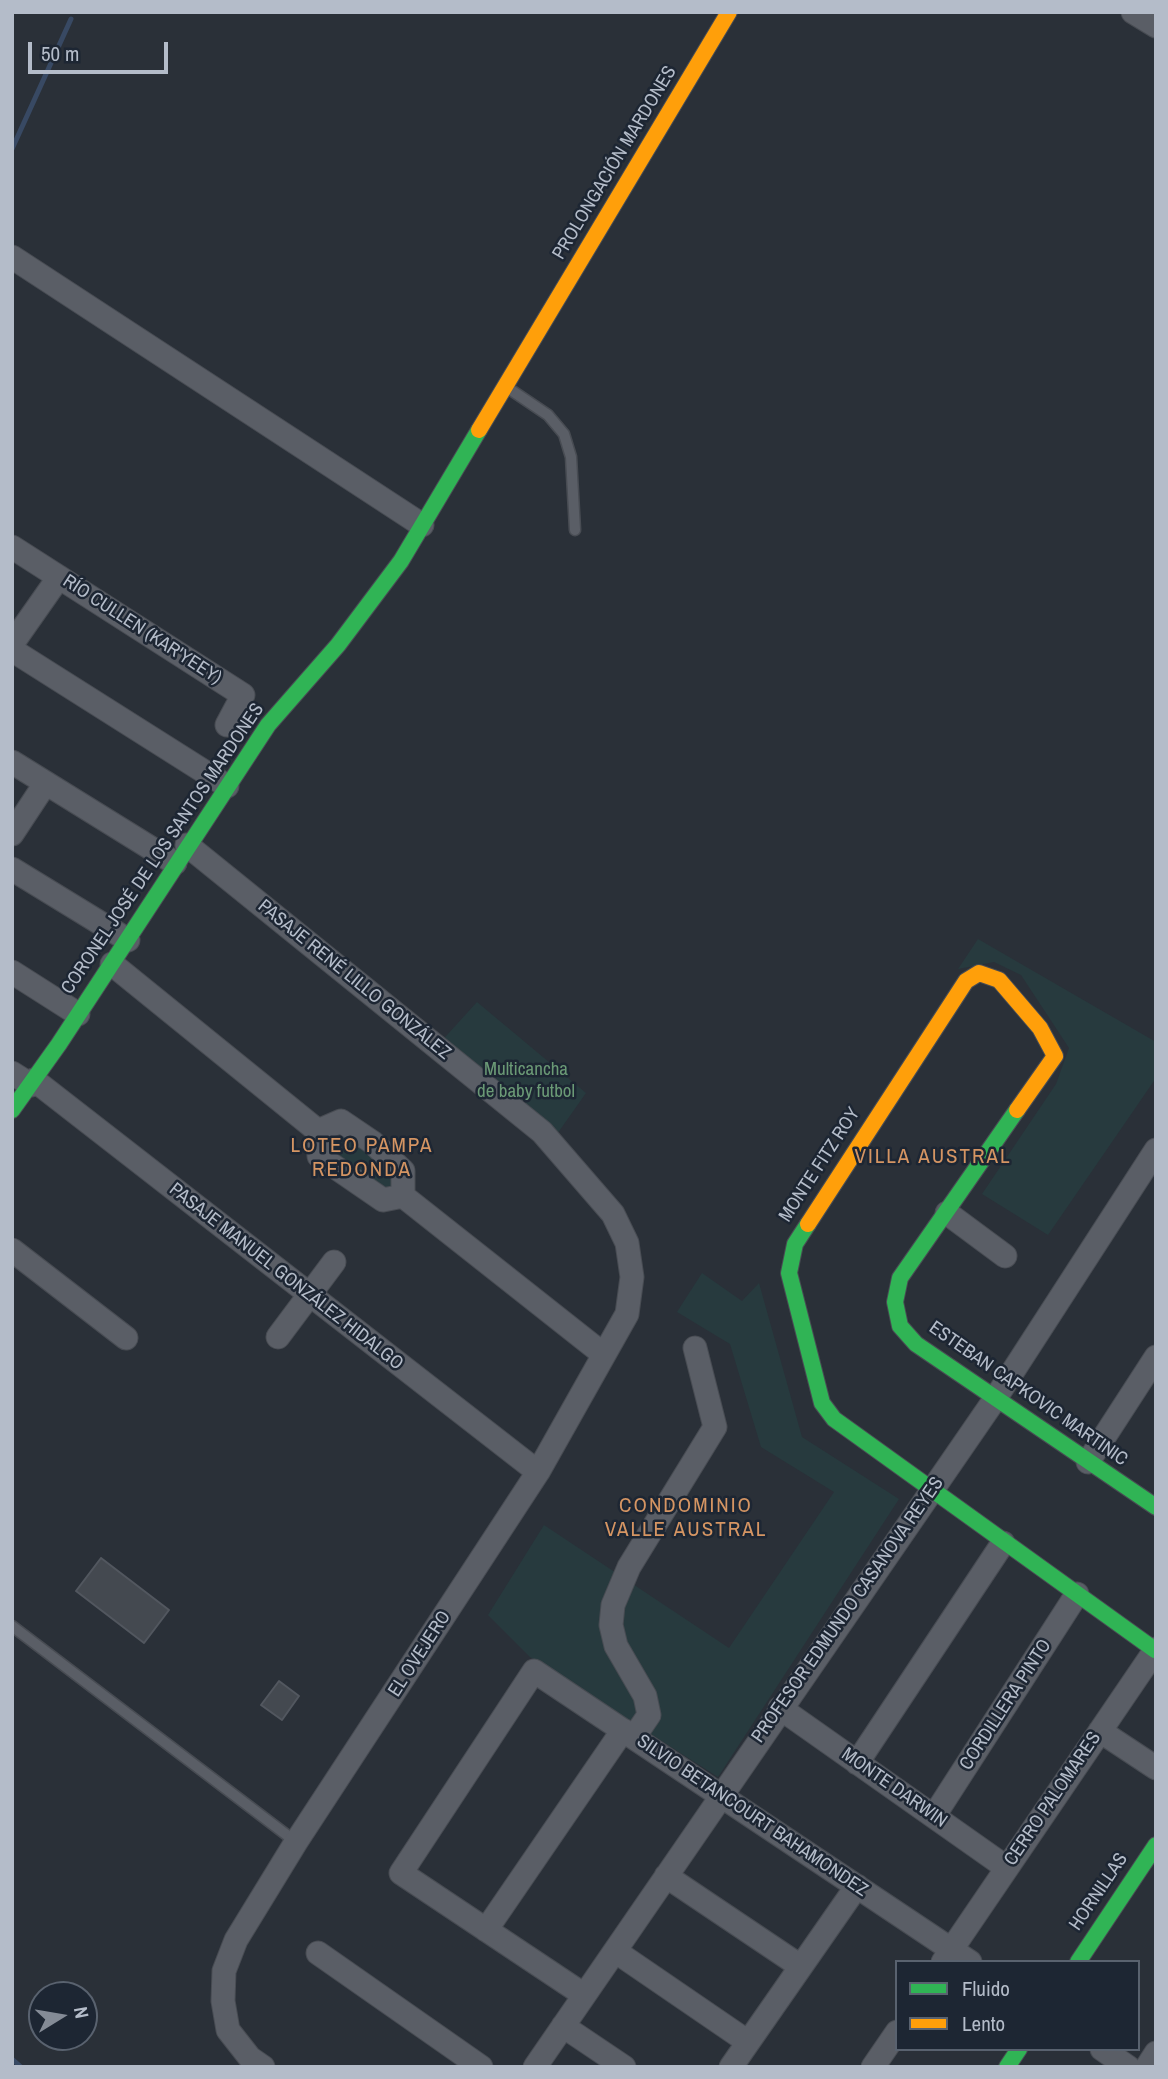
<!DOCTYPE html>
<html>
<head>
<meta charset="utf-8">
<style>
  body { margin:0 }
  #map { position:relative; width:1168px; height:2079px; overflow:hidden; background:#2a3038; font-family:"Archivo Narrow",sans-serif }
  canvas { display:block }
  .frame { position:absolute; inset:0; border:14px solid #b4bcc9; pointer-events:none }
  .legend { position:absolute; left:895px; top:1960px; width:245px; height:91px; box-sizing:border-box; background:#1d2633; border:2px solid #59626f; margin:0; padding:9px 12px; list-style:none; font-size:21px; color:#b4bcc9 }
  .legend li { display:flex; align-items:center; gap:14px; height:35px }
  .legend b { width:35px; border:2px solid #59626f }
  .north { position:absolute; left:28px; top:1981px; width:70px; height:70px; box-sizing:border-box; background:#1d2633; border:2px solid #59626f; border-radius:50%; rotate:79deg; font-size:19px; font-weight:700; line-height:28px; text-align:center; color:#b4bcc9 }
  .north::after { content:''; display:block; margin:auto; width:24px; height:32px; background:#848b96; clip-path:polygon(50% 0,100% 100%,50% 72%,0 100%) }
  .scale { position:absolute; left:28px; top:42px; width:140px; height:32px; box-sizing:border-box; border:4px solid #b4bcc9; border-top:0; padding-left:9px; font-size:21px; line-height:24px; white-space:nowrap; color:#b4bcc9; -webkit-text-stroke:5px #1d2633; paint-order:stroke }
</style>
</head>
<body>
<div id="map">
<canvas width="1168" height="2079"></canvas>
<div class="frame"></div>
<ul class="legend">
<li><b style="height:9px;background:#30b455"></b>Fluido</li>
<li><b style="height:9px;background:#ff9f0a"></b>Lento</li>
</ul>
<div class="north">N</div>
<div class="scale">50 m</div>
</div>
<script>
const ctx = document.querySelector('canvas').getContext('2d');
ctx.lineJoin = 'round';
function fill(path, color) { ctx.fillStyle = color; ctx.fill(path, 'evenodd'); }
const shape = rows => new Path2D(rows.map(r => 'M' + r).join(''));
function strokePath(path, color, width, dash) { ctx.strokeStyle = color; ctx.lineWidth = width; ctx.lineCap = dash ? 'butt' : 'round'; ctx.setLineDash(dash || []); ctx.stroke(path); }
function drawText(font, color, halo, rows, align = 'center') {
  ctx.font = font + ' "Archivo Narrow",sans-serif'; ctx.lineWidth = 5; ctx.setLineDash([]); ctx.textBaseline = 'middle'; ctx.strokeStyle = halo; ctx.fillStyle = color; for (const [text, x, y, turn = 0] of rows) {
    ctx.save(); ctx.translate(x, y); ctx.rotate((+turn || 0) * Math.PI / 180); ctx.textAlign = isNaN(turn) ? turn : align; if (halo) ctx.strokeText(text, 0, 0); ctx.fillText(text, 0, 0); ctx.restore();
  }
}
fill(shape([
  [978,939,1156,1042,1156,1078,1048,1235,982,1194,1056,1084,1069,1048,1021,975,994,962,958,969],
  [477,1002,586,1093,555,1137,437,1046],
  [343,1129,397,1176,389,1193,326,1153,330,1132],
  [702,1273,742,1301,759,1283,802,1437,899,1499,718,1777,530,1657,488,1615,544,1525,729,1648,834,1492,761,1447,730,1344,677,1312]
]), '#273a3e');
strokePath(shape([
  [12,149,71,19],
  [12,2059,21,2067]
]), '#384963', 5);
const building = shape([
  [101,1558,169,1610,144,1643,76,1591,101,1558],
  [279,1681,299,1696,282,1720,261,1705,279,1681]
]);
fill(building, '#444950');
strokePath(building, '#52575f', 2);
const lane = shape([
  [508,388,548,415,564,434,571,457,575,530],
  [12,1626,296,1842]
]);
const street = shape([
  [1133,12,1156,26],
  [12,257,422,525],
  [12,547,243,695,227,725],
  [12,644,59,577],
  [12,650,227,786],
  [12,762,175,863],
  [12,834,45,784],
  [187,845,542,1132,613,1214,627,1243,632,1277,627,1314,538,1472,296,1842,236,1940,224,1971,223,2001,228,2030,250,2058,263,2067],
  [12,869,128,940],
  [112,964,318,1131],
  [12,972,78,1014],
  [12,1073,31,1085],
  [34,1080,538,1472],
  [403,1196,383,1200,319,1156,318,1131,341,1121,372,1142,403,1171,403,1196,603,1354],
  [947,1213,1005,1256],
  [12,1250,126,1338],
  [278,1337,334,1262],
  [1088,1462,1156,1357],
  [780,1708,1007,1868],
  [1100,1731,1156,1768],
  [634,1737,649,1715,645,1696,616,1646,611,1625,613,1605,629,1567,715,1427,695,1348],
  [857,1763,1003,1543],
  [934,1816,1077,1594],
  [666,1876,800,1966],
  [486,1930,623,1730],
  [615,1951,748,2042],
  [318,1953,481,2067],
  [943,1962,1156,1649],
  [584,1995,401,1873,534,1671,970,1962],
  [563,2026,624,2067],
  [1102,2049,1128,2067],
  [535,2067,995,1399,1156,1150],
  [731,2067,857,1886],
  [873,2067,897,2032],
  [1147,2067,1156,2053]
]);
const fast = shape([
  [12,1110,59,1044,268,725,338,645,401,561,479,430],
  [1017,1110,900,1278,895,1302,900,1326,916,1344,1156,1507],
  [808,1224,795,1244,789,1273,822,1403,834,1419,1155,1650],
  [1078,1962,1156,1845],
  [1007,2067,1019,2049]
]);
const slow = shape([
  [479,430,729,12],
  [808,1224,966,981,979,973,999,980,1040,1028,1055,1056,1017,1110]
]);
strokePath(lane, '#484c53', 13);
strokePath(street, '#484c53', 25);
strokePath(fast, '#484c53', 18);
strokePath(slow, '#484c53', 18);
strokePath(lane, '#5a5e66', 10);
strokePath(street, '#5a5e66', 23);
strokePath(fast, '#30b455', 16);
strokePath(slow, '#ff9f0a', 16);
drawText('19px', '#b4bcc9', '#1d2633', [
  ["PROLONGACIÓN MARDONES",615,163,-59],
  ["RÍO CULLEN (KAR'YEEY)",142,630,33],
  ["CORONEL JOSÉ DE LOS SANTOS MARDONES",163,849,-56],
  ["PASAJE RENÉ LILLO GONZÁLEZ",354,980,39],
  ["MONTE FITZ ROY",820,1165,-57],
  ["PASAJE MANUEL GONZÁLEZ HIDALGO",286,1277,38],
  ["ESTEBAN CAPKOVIC MARTINIC",1028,1394,35],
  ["PROFESOR EDMUNDO CASANOVA REYES",848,1610,-55],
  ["EL OVEJERO",420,1654,-57],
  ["CORDILLERA PINTO",1006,1705,-57],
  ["MONTE DARWIN",894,1788,35],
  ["CERRO PALOMARES",1053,1799,-56],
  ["SILVIO BETANCOURT BAHAMONDEZ",752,1816,34],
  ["HORNILLAS",1099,1892,-56]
]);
drawText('19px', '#6b9a76', '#1d2633', [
  ["Multicancha",526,1070],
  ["de baby futbol",526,1092]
]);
ctx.letterSpacing = '2px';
drawText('21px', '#d59563', '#1d2633', [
  ["LOTEO PAMPA",362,1146],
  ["REDONDA",362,1170],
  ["VILLA AUSTRAL",933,1157],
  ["CONDOMINIO",686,1506],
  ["VALLE AUSTRAL",686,1530]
]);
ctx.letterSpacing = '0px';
</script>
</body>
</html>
